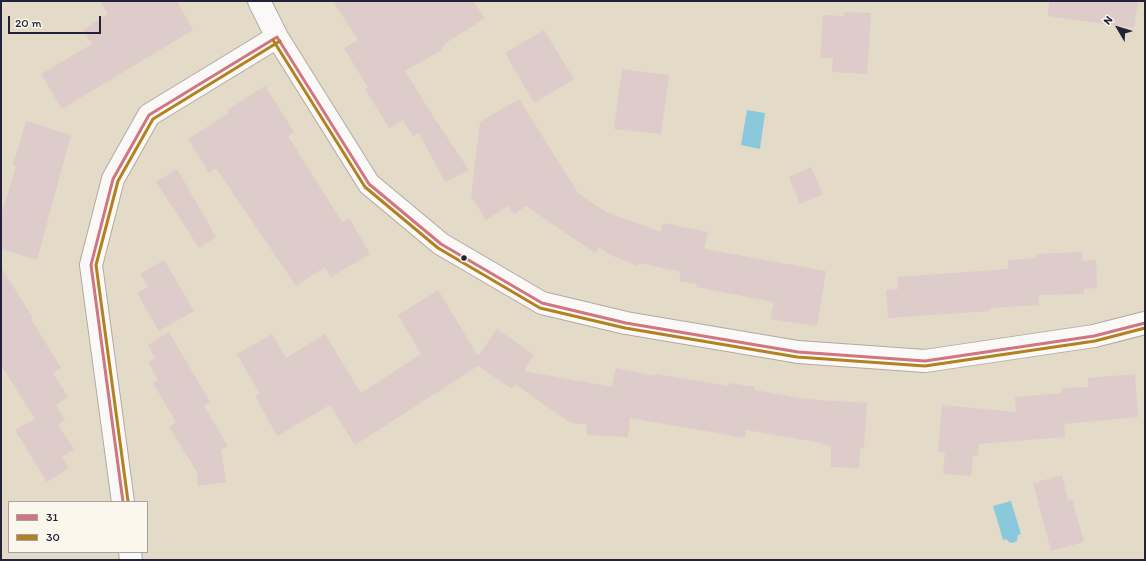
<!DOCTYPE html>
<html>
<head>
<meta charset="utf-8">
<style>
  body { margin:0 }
  #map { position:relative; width:1146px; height:561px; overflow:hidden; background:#e4dac8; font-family:Itim,sans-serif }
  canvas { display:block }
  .frame { position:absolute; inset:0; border:2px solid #22223b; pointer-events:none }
  .legend { position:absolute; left:8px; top:501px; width:140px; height:52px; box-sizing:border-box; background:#fbf7ec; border:1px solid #a4a2a5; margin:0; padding:5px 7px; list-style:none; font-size:12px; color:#22223b }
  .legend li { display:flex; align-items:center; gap:8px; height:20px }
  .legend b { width:20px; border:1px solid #a4a2a5 }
  .north { position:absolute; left:1098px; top:8px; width:40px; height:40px; -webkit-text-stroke:3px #fbf7ec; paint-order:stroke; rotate:308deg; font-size:11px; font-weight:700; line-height:16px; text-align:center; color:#22223b }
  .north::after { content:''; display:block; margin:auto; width:14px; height:18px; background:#22223b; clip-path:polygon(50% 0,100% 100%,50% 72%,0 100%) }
  .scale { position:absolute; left:8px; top:16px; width:93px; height:18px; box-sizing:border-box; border:2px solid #22223b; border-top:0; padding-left:5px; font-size:12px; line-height:14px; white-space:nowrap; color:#22223b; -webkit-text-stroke:3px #fbf7ec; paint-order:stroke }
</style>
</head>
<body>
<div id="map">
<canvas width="1146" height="561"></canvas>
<div class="frame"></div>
<ul class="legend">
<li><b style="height:5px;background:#d17681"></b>31</li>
<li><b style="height:5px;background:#b28220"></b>30</li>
</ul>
<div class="north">N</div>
<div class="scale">20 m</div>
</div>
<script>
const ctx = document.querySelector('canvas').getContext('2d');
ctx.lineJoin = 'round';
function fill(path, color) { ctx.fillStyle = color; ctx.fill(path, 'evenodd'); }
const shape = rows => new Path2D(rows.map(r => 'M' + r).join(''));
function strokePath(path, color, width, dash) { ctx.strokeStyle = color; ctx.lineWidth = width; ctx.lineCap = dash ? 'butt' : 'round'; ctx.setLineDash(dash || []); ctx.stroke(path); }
fill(shape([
  [747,110,765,113,760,149,741,145],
  [1011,501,1021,534,1018,535,1017,541,1013,543,1009,542,1006,539,1003,540,993,506]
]), '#8ac9db');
fill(shape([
  [100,1,177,1,193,30,62,109,41,74,92,44,83,30,108,14],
  [333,1,473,1,485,18,446,43,440,51,405,71,433,116,469,170,445,182,419,133,413,136,403,120,389,128,365,89,368,88,344,48,358,40],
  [1049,1,1138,1,1134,28,1048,16],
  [844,12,871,13,867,74,832,72,833,58,820,58,823,15,843,16],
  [544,30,574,79,534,103,505,53],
  [622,69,669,75,661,134,614,129],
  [265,86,294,132,288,136,342,222,349,218,370,254,331,277,325,267,296,286,216,168,209,173,188,139,229,113,227,110],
  [519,99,578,193,606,212,661,232,663,223,708,232,704,249,826,271,817,326,770,319,774,302,696,287,697,284,679,281,681,272,639,263,638,266,610,255,599,247,595,253,526,206,514,214,508,206,486,220,471,196,480,122],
  [26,121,71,135,37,260,1,249,1,216,16,166,13,165],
  [811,167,823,194,800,204,789,177],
  [177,169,216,237,199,248,156,182],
  [1082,252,1083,261,1096,260,1097,288,1084,289,1084,294,1038,295,1039,305,990,308,990,311,888,318,886,290,898,289,897,277,1008,269,1008,260,1036,258,1036,254],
  [164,260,194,311,159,331,137,293,148,287,140,274],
  [1,267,33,318,31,319,61,368,53,373,68,397,56,405,65,420,58,425,74,449,62,457,69,468,47,482,15,430,35,419,1,365],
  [438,290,478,356,497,329,534,355,524,371,612,387,616,368,655,376,656,374,729,386,729,383,755,387,755,390,805,399,867,403,864,448,860,447,859,468,831,467,831,446,823,445,823,443,746,430,745,438,630,418,628,437,587,435,587,425,569,422,515,384,512,389,478,366,355,445,330,405,277,436,255,396,260,394,237,354,272,334,286,358,325,334,361,393,421,354,398,315],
  [169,332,210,402,204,406,228,446,221,450,226,482,198,486,197,472,169,427,176,422,153,383,158,380,148,362,155,358,148,345],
  [1135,374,1138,417,1064,424,1065,437,979,444,978,456,973,455,971,476,943,474,945,453,938,452,942,405,1016,412,1015,397,1062,393,1061,388,1088,387,1088,378],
  [1062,475,1068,500,1072,499,1084,542,1051,551,1033,483]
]), '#ddccca');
const minor = shape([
  [259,1,277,37,369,184,441,244,542,303,626,323,798,352,925,361,1094,336,1145,323],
  [123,502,91,265,113,179,149,115,277,37],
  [130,552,131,560]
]);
strokePath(minor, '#b0aaa0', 24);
strokePath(minor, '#fbf9f7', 22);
strokePath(shape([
  [277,37,369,184,441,244,542,303,626,323,798,352,925,361,1094,336,1145,323],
  [123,502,91,265,113,179,149,115,277,37]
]), '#d17681', 3);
strokePath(shape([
  [273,40,365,187,438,248,540,308,625,328,797,357,925,366,1095,341,1145,328],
  [128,501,96,265,118,181,153,119,280,41]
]), '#b28220', 3);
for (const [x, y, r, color] of [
  [464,258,3.5,"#22223b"]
]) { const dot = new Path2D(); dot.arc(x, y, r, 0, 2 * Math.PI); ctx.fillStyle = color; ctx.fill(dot); strokePath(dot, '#fbf7ec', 1.5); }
</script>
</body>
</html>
